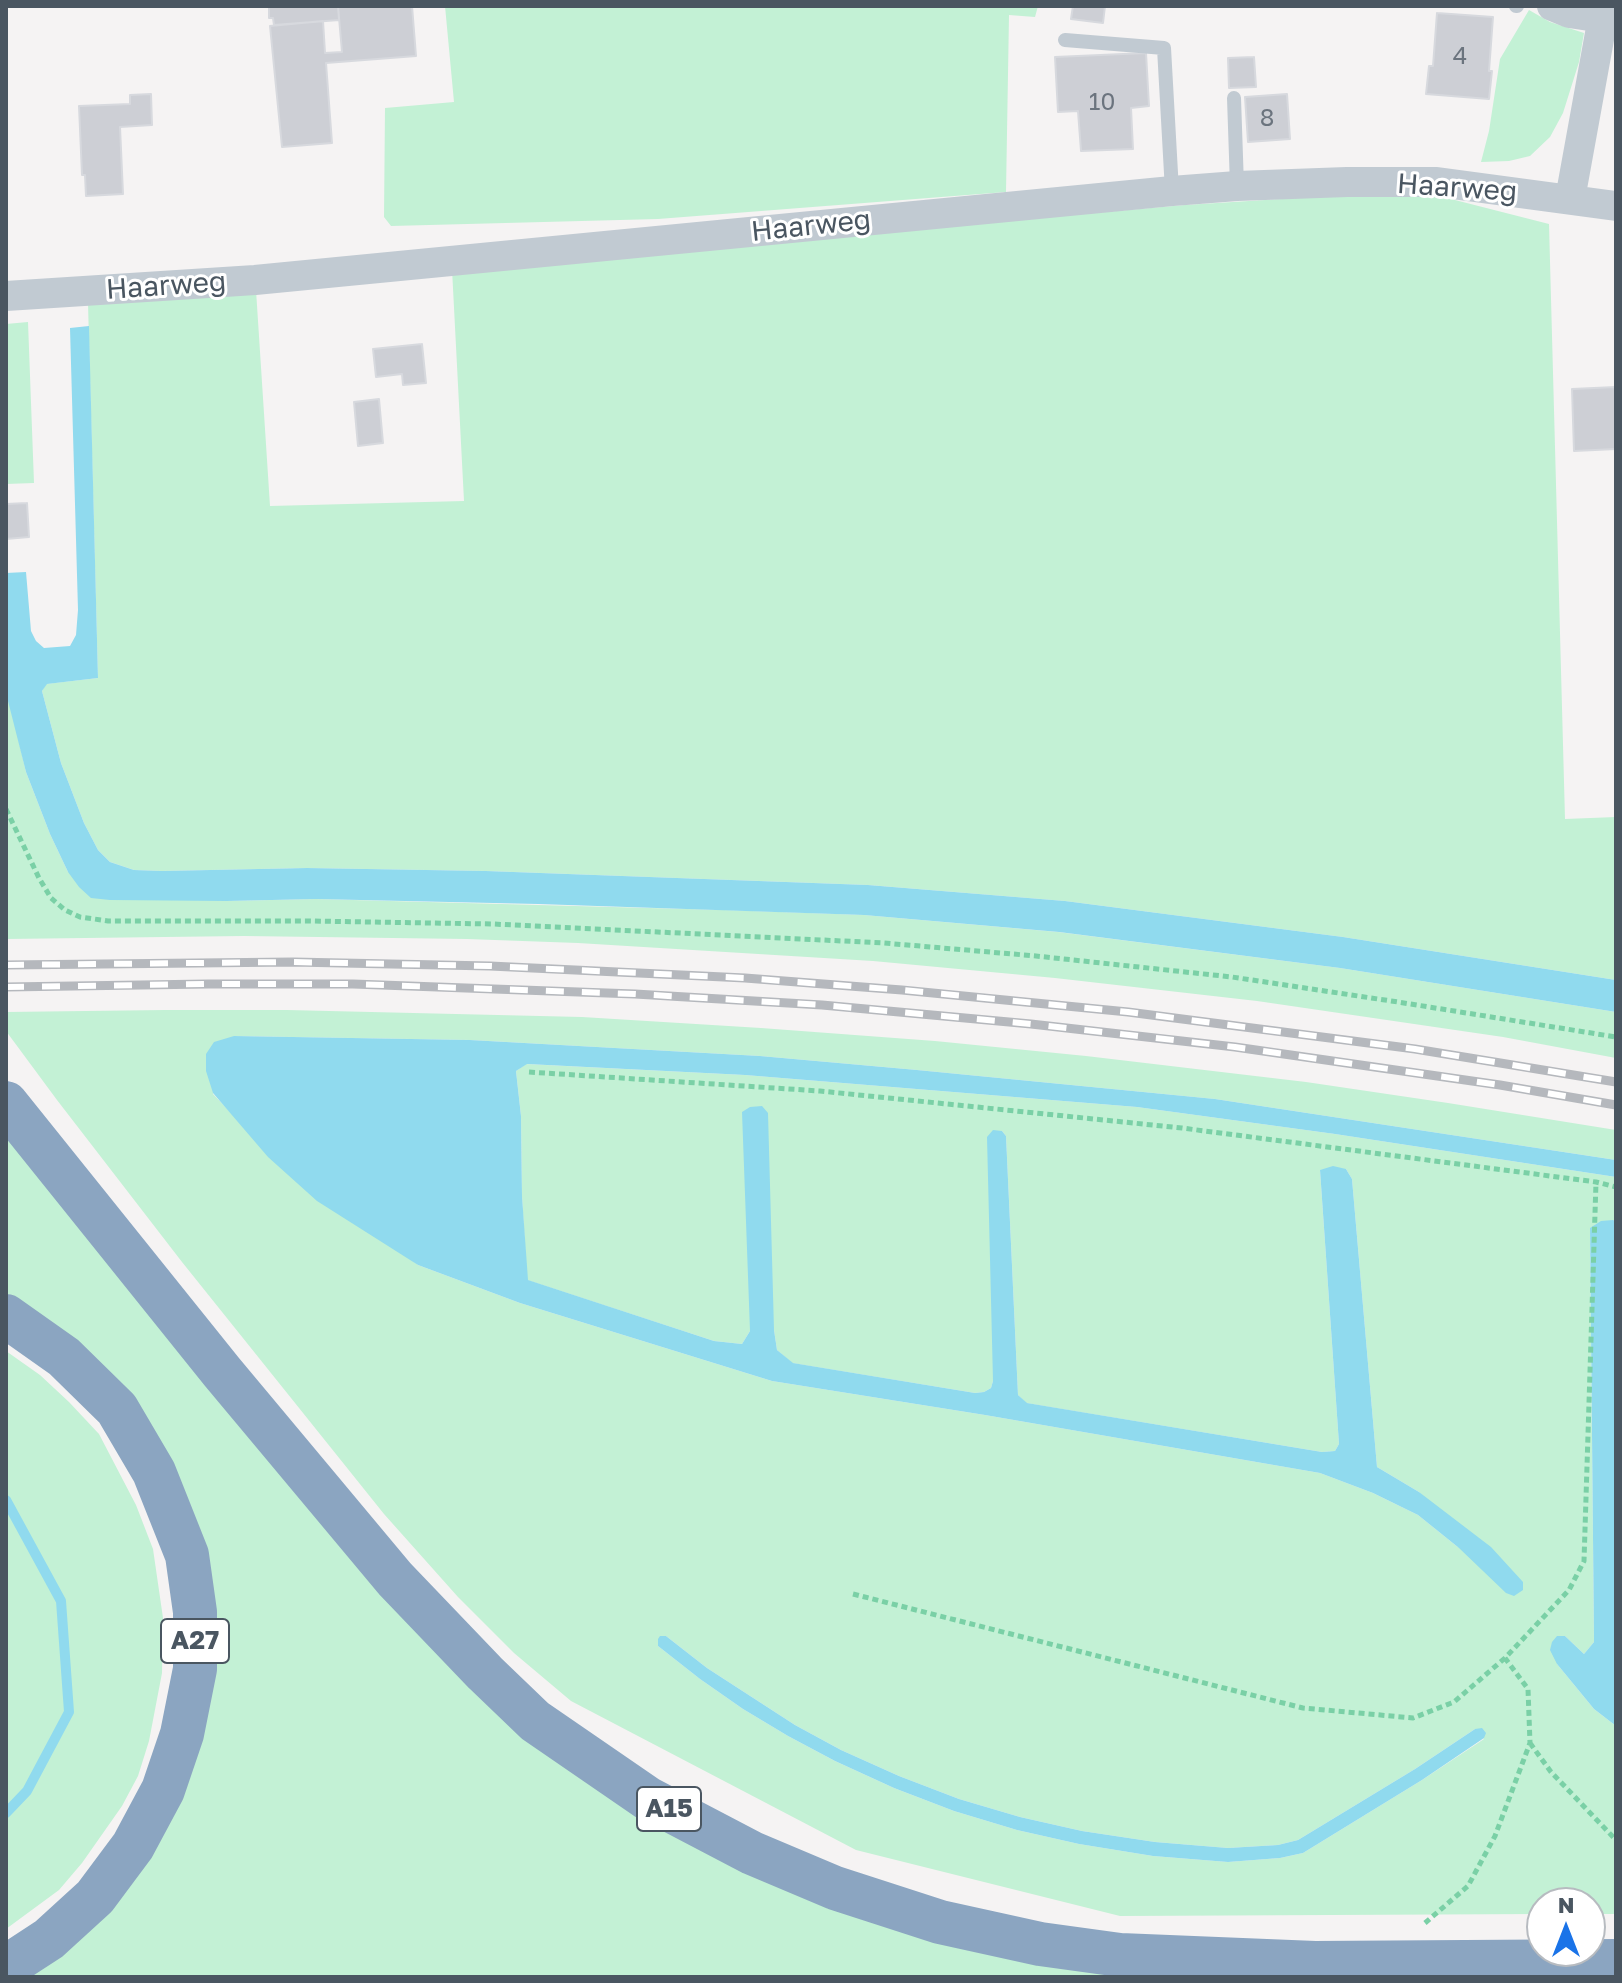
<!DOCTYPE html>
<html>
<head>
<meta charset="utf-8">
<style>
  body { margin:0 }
  #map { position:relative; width:1622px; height:1983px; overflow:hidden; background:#f5f3f3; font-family:"Golos Text",sans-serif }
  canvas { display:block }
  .frame { position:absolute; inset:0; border:8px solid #4a5661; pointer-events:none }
  .north { position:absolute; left:1526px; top:1887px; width:80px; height:80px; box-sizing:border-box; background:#fff; border:2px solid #b7bbc0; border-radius:50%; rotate:0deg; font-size:22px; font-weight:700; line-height:32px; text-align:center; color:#4a5661 }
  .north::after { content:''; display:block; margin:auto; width:28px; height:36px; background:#1a73e8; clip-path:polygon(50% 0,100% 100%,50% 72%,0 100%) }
</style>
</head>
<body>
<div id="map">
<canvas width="1622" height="1983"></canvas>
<div class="frame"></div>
<div class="north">N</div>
</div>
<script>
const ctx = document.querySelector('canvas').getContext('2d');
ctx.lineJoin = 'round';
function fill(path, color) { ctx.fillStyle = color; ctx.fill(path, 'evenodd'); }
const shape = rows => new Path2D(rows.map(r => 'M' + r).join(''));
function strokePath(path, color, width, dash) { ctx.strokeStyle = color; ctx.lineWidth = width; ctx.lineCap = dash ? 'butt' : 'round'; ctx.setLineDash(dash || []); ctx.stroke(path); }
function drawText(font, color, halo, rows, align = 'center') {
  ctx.font = font + ' "Golos Text",sans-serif'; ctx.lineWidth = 6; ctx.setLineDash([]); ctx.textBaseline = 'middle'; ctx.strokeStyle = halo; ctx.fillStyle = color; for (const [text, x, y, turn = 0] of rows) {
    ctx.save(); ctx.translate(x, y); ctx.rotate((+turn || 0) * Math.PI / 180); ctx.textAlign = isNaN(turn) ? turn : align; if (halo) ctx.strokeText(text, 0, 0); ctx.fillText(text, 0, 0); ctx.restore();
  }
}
fill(shape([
  [445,6,1038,6,1035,17,1009,15,1006,192,658,219,391,226,384,217,385,108,454,102],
  [1529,10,1550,22,1584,33,1579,62,1563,113,1550,137,1530,156,1509,161,1481,162,1489,131,1500,59],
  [1419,195,1451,199,1549,224,1565,819,1616,817,1616,980,1343,937,1065,901,868,885,486,871,307,868,162,871,134,870,110,862,98,850,84,823,61,763,42,691,46,684,98,678,88,303,256,290,270,506,464,501,452,269,1185,205,1329,196],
  [28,322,34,483,6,484,6,324],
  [6,686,26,772,50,834,68,872,227,901,316,899,724,910,864,915,1058,932,1340,968,1616,1012,1616,1058,1503,1037,1257,1001,1055,978,873,961,578,943,467,939,244,936,6,939],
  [165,1010,287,1010,582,1017,761,1028,935,1041,1086,1056,1306,1082,1448,1103,1616,1130,1616,1160,1215,1099,917,1070,760,1056,470,1040,234,1036,213,1094,235,1117,418,1265,520,1303,772,1381,985,1415,1320,1473,1373,1493,1418,1515,1459,1548,1419,1492,1377,1467,1352,1179,1346,1169,1320,1170,1339,1444,1335,1451,1322,1452,1026,1403,1018,1395,1006,1136,1002,1131,993,1381,991,1388,984,1392,975,1393,792,1363,777,1350,774,1330,750,1331,742,1344,714,1341,527,1280,522,1196,521,1116,516,1071,526,1064,745,1075,1137,1107,1335,1134,1616,1177,1616,1221,1613,1220,1590,1229,1594,1642,1584,1654,1565,1636,1557,1664,1594,1709,1616,1726,1616,1914,1590,1914,1590,1903,1542,1903,1542,1914,1120,1916,856,1850,571,1701,514,1653,458,1597,384,1514,182,1262,57,1100,6,1031,6,1012],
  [666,1636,707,1668,795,1725,841,1750,899,1776,959,1799,1020,1817,1082,1831,1155,1842,1228,1848,1278,1845,1298,1840,1415,1769,1475,1729,1484,1739,1422,1780,1303,1853,1280,1858,1228,1862,1153,1856,1079,1844,1017,1830,954,1811,894,1788,835,1761,788,1736,743,1709,700,1679,658,1646],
  [6,1126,380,1578,759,1868,1245,1977,18,1977,150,1846,196,1537,6,1297],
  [6,1351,40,1375,69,1402,99,1434,136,1505,153,1549,163,1618,162,1673,149,1741,138,1776,122,1806,82,1863,59,1890,6,1929]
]), '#c3f1d5');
fill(shape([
  [89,326,98,678,47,684,42,691,61,763,84,823,98,850,110,862,134,870,162,871,307,868,486,871,868,885,1065,901,1343,937,1616,980,1616,1012,1340,968,1059,932,864,915,538,904,316,899,227,901,110,900,91,898,79,887,68,872,50,834,26,772,7,697,6,686,6,573,26,572,31,631,36,641,44,648,70,646,76,635,78,610,70,328],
  [234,1036,470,1040,760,1056,917,1070,1215,1099,1616,1160,1616,1177,1335,1134,1137,1107,745,1075,527,1064,516,1071,521,1116,522,1196,528,1280,714,1341,742,1344,750,1331,742,1112,750,1107,762,1106,768,1113,774,1330,777,1350,793,1363,975,1393,984,1392,991,1388,993,1381,987,1137,993,1130,1002,1131,1006,1136,1018,1395,1027,1403,1322,1452,1335,1451,1339,1444,1320,1170,1333,1166,1346,1169,1352,1179,1377,1467,1419,1492,1491,1547,1523,1582,1523,1590,1514,1596,1506,1593,1459,1548,1418,1515,1373,1493,1320,1473,985,1415,772,1381,520,1303,418,1265,317,1201,268,1157,213,1093,206,1071,206,1054,214,1042],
  [1613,1220,1616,1221,1616,1726,1594,1709,1557,1664,1550,1650,1552,1642,1557,1636,1565,1636,1584,1654,1594,1642,1590,1228,1601,1221],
  [660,1636,666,1636,707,1668,795,1725,841,1750,899,1776,959,1799,1020,1817,1082,1831,1155,1842,1228,1848,1278,1845,1298,1840,1415,1769,1475,1729,1482,1728,1486,1733,1484,1738,1422,1780,1303,1853,1280,1858,1228,1862,1153,1856,1079,1844,1017,1830,954,1811,894,1788,835,1761,788,1736,743,1709,700,1679,658,1646,658,1639]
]), '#90daee');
strokePath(shape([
  [6,1500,61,1601,69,1712,27,1791,6,1813]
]), '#90daee', 10);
const building = shape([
  [269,6,338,6,339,20,274,25,273,18,269,18,269,6],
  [338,6,412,6,416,56,326,63,332,143,282,147,270,26,323,21,325,53,342,52,338,6],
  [1073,6,1105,6,1103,23,1071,19,1073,6],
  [1437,13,1493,17,1489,71,1492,71,1489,99,1426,94,1429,66,1433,66,1437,13],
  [1146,53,1149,106,1131,108,1133,149,1081,151,1078,111,1058,112,1055,57,1146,53],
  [1254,57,1256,87,1229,88,1228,58,1254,57],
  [151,94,152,125,120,127,123,194,86,196,85,175,82,175,79,106,130,104,130,95,151,94],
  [1287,94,1290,139,1248,142,1245,97,1287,94],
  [422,344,426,383,403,385,402,374,376,377,373,349,422,344],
  [1616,387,1616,449,1574,451,1572,389,1616,387],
  [379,399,383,443,358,446,354,402,379,399],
  [27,503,29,537,6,539,6,504,27,503]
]);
fill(building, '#cdcfd5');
strokePath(building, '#d7d9de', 2);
strokePath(shape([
  [6,809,39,878,51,898,65,910,80,917,108,921,310,921,493,924,884,943,1036,956,1232,977,1398,1002,1616,1037],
  [529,1072,820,1091,1182,1128,1596,1182,1616,1187],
  [853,1594,1303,1708,1413,1718,1454,1702,1505,1658],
  [1530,1743,1551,1772,1616,1840],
  [1425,1923,1468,1886,1495,1836,1530,1743,1528,1689,1505,1658,1569,1590,1584,1561,1596,1182]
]), '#7ad0a6', 5, [6, 4]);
strokePath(shape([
  [1516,6,1517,6],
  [1065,40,1164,48,1172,191],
  [1234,98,1237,186]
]), '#c1cad2', 14);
strokePath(shape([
  [1552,6,1569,13,1603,18],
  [1570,199,1605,6],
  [6,296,255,280,1172,191,1237,186,1347,182,1437,182,1616,206]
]), '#c1cad2', 30);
strokePath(shape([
  [6,1103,222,1372,395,1579,485,1673,535,1721,647,1798,752,1853,835,1888,940,1922,1040,1944,1120,1955,1315,1963,1616,1961],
  [6,1316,64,1357,117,1409,154,1472,187,1555,195,1612,195,1669,182,1734,163,1790,133,1846,95,1897,49,1939,6,1967]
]), '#8ba5c1', 44);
const rail = shape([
  [6,965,293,962,490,966,745,978,902,990,1128,1012,1415,1049,1616,1082],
  [6,987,208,984,353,984,635,994,822,1005,1031,1024,1235,1047,1500,1085,1616,1105]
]);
strokePath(rail, '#b5b8bd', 9);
strokePath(rail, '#fff', 6, [18]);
drawText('24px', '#6b747e', null, [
  ["4",1460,56],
  ["10",1102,102],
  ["8",1267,118]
]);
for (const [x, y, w] of [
  [195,1641,68],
  [669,1809,64]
]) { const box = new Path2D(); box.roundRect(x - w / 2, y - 22, w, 44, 6); ctx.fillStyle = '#fff'; ctx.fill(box); strokePath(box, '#4a5661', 2); }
drawText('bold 26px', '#4a5661', null, [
  ["A27",195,1641],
  ["A15",669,1809]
]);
drawText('28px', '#4a5661', '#fff', [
  ["Haarweg",1457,188,4],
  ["Haarweg",811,226,-6],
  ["Haarweg",166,286,-4]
]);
</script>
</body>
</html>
